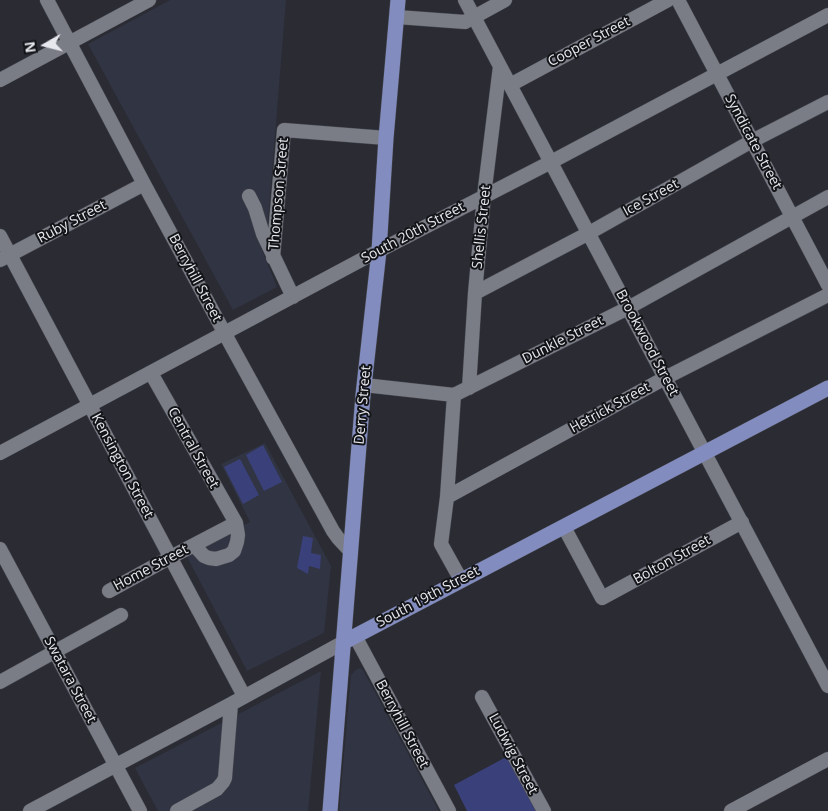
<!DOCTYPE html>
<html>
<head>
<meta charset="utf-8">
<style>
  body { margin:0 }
  #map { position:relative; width:828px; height:811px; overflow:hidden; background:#2a2b33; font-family:"Open Sans",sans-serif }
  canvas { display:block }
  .north { position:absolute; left:20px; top:20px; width:50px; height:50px; -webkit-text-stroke:4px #131418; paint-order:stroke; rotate:262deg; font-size:14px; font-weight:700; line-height:20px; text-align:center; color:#e7e8ee }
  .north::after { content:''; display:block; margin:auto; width:18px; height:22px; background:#e7e8ee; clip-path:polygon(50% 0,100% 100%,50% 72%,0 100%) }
</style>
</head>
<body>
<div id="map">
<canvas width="828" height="811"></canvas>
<div class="north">N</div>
</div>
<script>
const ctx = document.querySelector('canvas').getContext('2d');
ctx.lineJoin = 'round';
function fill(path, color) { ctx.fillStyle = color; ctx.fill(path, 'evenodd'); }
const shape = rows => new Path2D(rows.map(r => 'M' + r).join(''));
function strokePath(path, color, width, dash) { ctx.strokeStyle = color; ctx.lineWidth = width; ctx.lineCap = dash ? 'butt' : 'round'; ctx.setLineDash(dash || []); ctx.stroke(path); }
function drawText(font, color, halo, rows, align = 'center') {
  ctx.font = font + ' "Open Sans",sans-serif'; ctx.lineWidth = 4; ctx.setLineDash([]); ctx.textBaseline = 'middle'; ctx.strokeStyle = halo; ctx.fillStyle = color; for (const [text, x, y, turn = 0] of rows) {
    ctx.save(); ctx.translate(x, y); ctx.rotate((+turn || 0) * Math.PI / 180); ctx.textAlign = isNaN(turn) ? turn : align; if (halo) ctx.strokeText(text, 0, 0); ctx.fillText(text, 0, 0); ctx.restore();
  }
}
fill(shape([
  [170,0,286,0,268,221,260,245,277,287,233,310,88,44],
  [265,443,331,566,324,633,247,671,186,555,250,522,221,464],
  [360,668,363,670,439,811,339,811,351,675,356,670],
  [321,671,308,811,158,811,135,768]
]), '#313442');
fill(shape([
  [263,445,282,482,264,491,246,455],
  [240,459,259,495,243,504,224,467],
  [303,536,313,538,311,553,321,555,320,569,309,566,308,574,297,568],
  [510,755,539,811,467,811,454,785]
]), '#3a417a');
const minor = shape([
  [47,0,144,184,231,345,333,531,338,538,351,552],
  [465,0,828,686],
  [678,0,828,285],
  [397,17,465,22,505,0],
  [0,80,149,0],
  [510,85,668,0],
  [249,196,255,208,263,234,293,297],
  [0,236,244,696],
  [273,258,284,130,386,138],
  [0,260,144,184],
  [475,293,589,233,752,141,828,102],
  [151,373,236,523],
  [364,385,454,395,628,308,828,197],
  [469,388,475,293,484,196,500,66],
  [454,395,447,497,441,544,461,580],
  [0,453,361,260,551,162,828,15],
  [447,497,665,378,828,295],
  [564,527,602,598,742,522],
  [0,549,140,811],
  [109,591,171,557,236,523,238,535,237,542,234,551,229,555,216,559,209,558,204,556,194,545],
  [355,636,449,811],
  [0,682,121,615],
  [482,697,544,811],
  [30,811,231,704,344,642],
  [177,811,217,789,223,782,225,778,231,704],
  [731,811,828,759]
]);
const major = shape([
  [344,642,828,388],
  [330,811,363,395,379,251,386,138,398,0]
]);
strokePath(minor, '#45474e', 15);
strokePath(major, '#45474e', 16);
strokePath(minor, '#7a7c86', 14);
strokePath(major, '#838cbe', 15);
drawText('14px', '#e7e8ee', '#131418', [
  ["Cooper Street",589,42,-28],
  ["Syndicate Street",753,142,62],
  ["Thompson Street",279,194,-85],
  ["Ice Street",651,198,-29],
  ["Ruby Street",72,222,-28],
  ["Shellis Street",482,227,-84],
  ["South 20th Street",413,233,-28],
  ["Berryhill Street",195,278,62],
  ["Dunkle Street",563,340,-27],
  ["Brookwood Street",647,343,62],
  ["Derry Street",363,405,-85],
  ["Hetrick Street",610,408,-29],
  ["Central Street",193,448,61],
  ["Kensington Street",122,466,62],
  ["Bolton Street",672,560,-29],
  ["Home Street",151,568,-28],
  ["South 19th Street",428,597,-28],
  ["Swatara Street",70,680,62],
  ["Berryhill Street",402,724,62],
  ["Ludwig Street",513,754,62]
]);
</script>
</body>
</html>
